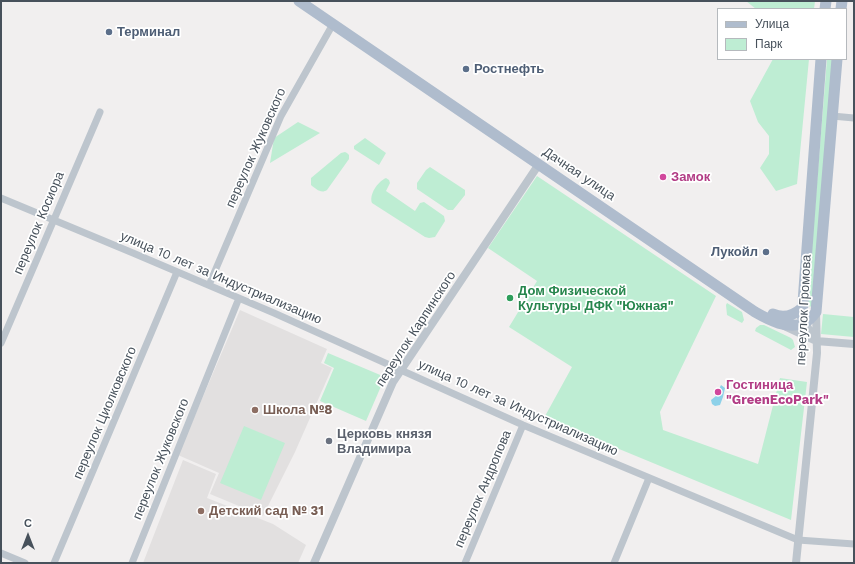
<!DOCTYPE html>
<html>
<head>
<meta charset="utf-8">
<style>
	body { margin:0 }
	#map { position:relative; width:855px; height:564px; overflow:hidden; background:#f1efef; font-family:"Work Sans",sans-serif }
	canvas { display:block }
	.frame { position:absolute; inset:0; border:2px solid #47515b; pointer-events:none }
	.legend { position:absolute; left:717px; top:8px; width:130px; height:52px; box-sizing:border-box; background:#fff; border:1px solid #b5b9bd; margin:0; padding:5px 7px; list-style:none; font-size:12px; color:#47515b }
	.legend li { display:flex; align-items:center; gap:8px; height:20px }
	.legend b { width:20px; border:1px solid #b5b9bd }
	.north { position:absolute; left:8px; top:516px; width:40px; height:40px; -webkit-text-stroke:3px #fff; paint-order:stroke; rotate:0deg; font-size:11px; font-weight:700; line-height:16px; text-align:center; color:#47515b }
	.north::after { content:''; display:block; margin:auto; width:14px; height:18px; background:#47515b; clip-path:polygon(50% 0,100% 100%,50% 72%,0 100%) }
</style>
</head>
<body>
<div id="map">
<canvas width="855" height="564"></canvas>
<div class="frame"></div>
<ul class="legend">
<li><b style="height:5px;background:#afbccd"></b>Улица</li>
<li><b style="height:11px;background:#beedd3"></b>Парк</li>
</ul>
<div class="north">С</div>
</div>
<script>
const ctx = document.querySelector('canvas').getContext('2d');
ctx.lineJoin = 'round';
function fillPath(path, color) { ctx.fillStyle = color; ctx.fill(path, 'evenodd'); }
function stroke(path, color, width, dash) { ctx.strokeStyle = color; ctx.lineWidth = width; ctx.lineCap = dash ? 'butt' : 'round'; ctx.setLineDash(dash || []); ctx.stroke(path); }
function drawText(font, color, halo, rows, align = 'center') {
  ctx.font = font + ' "Work Sans",sans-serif'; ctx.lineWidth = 3.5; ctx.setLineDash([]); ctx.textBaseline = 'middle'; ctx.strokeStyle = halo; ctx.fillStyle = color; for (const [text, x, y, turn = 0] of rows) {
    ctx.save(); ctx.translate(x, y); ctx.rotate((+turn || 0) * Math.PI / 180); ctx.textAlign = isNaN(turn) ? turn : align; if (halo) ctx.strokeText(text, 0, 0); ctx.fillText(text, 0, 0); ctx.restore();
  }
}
fillPath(new Path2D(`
	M 240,310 L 327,349 L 321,363 L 332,368 L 295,452 L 263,516 L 210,494 L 219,473 L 178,455 Z
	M 183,460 L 216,474 L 207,498 L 273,524 L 306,545 L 298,563 L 143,563 Z`), '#e2e0e0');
fillPath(new Path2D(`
	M 746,1 L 815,1 L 814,9 L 756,9 Z
	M 773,59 L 809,59 L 797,184 L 776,191 L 760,168 L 769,154 L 769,136 L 758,122 L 750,101 Z
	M 827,59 L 834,59 L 814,307 L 807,306 Z
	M 298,122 L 320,133 L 270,163 L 274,138 Z
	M 365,138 L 386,153 L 379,165 L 354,149 L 354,146 Z
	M 345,152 L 347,153 L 349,155 L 349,159 L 327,190 C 321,194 316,189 311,185 L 311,178 L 341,153 Z
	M 430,167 L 465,190 L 465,195 L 453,210 L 448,210 L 417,189 L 417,183 L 426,170 Z
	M 537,176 L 716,296 L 660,412 L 663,430 L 758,464 L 780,378 L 807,382 L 791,520 L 544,418 L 572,367 L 509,327 L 537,281 L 488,248 Z
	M 386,178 L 389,180 L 390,183 L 386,191 L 415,211 L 420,203 L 424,202 L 444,216 L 445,221 L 435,237 L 429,238 L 425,237 L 372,203 C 369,195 377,182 386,178 Z
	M 727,303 L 742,312 L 744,320 L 742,323 L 727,315 L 726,305 Z
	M 823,314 L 854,317 L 854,337 L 821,334 Z
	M 760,325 L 764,325 L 791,338 L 793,340 L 795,347 L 791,350 L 755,331 L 756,328 Z
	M 328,353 L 385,377 L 366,421 L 320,401 L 334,368 L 324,363 Z
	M 244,426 L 285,443 L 261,500 L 220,483 Z`), '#beedd3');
fillPath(new Path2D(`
	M 721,385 L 725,388 L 723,397 L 720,405 L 715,406 L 712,404 L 711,400 L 716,396 L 716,390 L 719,389 Z`), '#8dd1e9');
stroke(new Path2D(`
	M 832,116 L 854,118
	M 1,198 L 133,253 L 274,313 L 523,425 L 798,540 L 854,544
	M 209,285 L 281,116 L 333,24
	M 1,343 L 100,112
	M 1,553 L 25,563
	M 54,563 L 177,272
	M 132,563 L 239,298
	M 465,563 L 523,425
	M 614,563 L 649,478`), '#bdc5cd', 7);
stroke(new Path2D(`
	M 805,323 L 816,341
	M 784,326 L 816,341 L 854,344
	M 314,563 L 393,382 L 539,164
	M 796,563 L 817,353 L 816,312`), '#bdc5cd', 8);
stroke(new Path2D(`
	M 299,1 L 755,312 C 769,320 788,330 804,323 C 809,321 813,316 816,312 L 837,59
	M 825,9 L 826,1
	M 841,9 L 842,1
	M 773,314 C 784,319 793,316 802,308
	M 802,316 L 821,59`), '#afbccd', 11);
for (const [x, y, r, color] of [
	[109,32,4,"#5c6f8a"],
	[466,69,4,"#5c6f8a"],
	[663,177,4,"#d1479c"],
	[766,252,4,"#5c6f8a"],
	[510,298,4,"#2e9e5b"],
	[718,392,4,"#d1479c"],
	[255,410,4,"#8d6e63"],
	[329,441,4,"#6b7280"],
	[201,511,4,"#8d6e63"]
]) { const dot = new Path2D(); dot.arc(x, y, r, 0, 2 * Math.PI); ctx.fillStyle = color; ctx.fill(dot); stroke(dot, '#fff', 1.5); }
drawText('bold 13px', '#4e5e75', '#fff', [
	["Терминал",117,32],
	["Ростнефть",474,69],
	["Лукойл",758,252,"right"]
], 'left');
drawText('13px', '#47515b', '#fff', [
	["переулок Жуковского",256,148,-66],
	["Дачная улица",579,174,34],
	["переулок Косиора",39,223,-67],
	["улица 10 лет за Индустриализацию",221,278,23],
	["переулок Громова",804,310,-87],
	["переулок Карпинского",416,329,-57],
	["улица 10 лет за Индустриализацию",518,408,24],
	["переулок Циолковского",105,413,-67],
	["переулок Жуковского",161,459,-68],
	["переулок Андропова",483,489,-67]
]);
drawText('bold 13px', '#b23c85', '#fff', [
	["Замок",671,177],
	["Гостиница",726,385],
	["\"GreenEcoPark\"",726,400]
], 'left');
drawText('bold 13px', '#27864d', '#fff', [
	["Дом Физической",518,291],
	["Культуры ДФК \"Южная\"",518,306]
], 'left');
drawText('bold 13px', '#785e54', '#fff', [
	["Школа №8",263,410],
	["Детский сад № 31",209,511]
], 'left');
drawText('bold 13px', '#5b616d', '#fff', [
	["Церковь князя",337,434],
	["Владимира",337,449]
], 'left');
</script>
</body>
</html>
